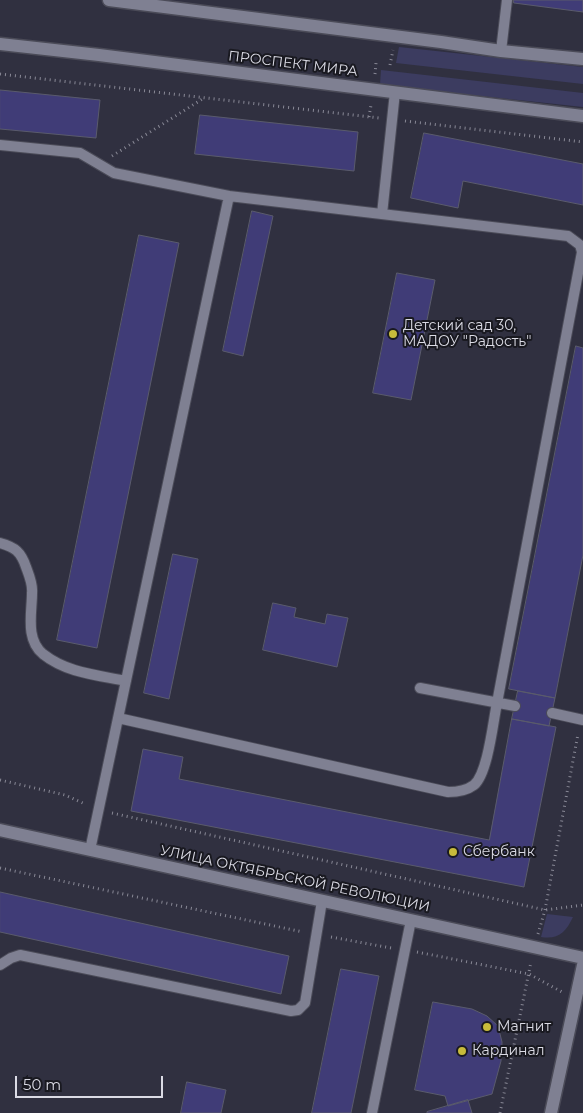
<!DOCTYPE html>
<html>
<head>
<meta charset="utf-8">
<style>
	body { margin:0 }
	#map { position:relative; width:583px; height:1113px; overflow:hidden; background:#303040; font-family:Montserrat,sans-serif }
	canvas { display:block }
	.scale { position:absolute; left:15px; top:1076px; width:148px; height:22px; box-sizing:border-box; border:2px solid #dbdbe5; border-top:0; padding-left:6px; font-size:15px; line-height:18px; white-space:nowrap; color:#dbdbe5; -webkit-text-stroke:4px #191920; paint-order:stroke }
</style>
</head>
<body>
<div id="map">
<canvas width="583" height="1113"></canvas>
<div class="scale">50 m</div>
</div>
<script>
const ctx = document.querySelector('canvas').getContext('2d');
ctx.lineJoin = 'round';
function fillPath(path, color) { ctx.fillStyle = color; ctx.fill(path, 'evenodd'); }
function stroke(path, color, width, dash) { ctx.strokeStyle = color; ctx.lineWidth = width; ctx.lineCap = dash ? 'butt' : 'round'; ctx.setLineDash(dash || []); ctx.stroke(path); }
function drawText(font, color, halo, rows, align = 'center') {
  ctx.font = font + ' Montserrat,sans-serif'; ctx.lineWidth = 4; ctx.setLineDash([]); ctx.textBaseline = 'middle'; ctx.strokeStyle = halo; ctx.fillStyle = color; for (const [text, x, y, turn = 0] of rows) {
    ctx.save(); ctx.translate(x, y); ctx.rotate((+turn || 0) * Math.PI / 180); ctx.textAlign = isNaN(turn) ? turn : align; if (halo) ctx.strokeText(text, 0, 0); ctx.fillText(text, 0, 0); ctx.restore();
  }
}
fillPath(new Path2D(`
	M 399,47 L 583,67 L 583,84 L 396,63 Z
	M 381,70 L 583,93 L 583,107 L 380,85 Z
	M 547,914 L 573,917 C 566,932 558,940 541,937 Z`), '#3c3c60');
const building = new Path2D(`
	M 514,0 L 583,0 L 583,12 L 514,3 Z
	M 0,90 L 100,100 L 96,138 L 0,129 Z
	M 200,115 L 358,132 L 354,171 L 195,154 Z
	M 424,133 L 583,164 L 583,205 L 463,181 L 458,208 L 411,198 Z
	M 252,211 L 273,216 L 243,356 L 223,351 Z
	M 139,235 L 179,243 L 97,648 L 57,640 Z
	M 397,273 L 435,280 L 411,400 L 373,393 Z
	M 576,346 L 583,348 L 583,555 L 555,698 L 509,689 Z
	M 173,554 L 198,559 L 169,699 L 144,693 Z
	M 273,603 L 296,608 L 294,617 L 325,624 L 327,614 L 348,618 L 337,667 L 263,650 Z
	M 518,691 L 555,698 L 549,726 L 512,719 Z
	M 512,719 L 556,727 L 524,887 L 131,811 L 143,749 L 183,757 L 179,779 L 489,840 Z
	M 0,892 L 289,956 L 281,994 L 0,932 Z
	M 341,969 L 379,976 L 351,1113 L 312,1113 Z
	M 433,1002 L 472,1009 L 487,1016 L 498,1026 L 502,1042 L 501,1061 L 492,1094 L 448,1106 L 445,1096 L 415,1090 Z
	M 187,1082 L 226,1090 L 221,1113 L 181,1113 Z
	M 468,1100 L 472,1113 L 427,1113 L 427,1112 Z`);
fillPath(building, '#403c77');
stroke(building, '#5a5b6c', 1);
const service = new Path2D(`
	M 501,51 L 507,0
	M 0,145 L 80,153 L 114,173 L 229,196 L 568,236 L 580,245 L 582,252 L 497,703 C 493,722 488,773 474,785 C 466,791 457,792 448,792 L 118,718
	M 382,214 L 395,92
	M 0,543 C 15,547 21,552 26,567 C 29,575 33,584 32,593 C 32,613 25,639 43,654 C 67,673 97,675 126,681
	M 420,688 L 515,706
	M 552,713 L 583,720
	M 90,850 L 229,196
	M 0,965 L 11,958 L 20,955 L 291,1011 L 298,1010 L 305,1003 L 322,901
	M 372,1113 L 411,920`);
const tertiary = new Path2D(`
	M 0,830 L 583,958
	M 551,1113 L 583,965`);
const secondary = new Path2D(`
	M 109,0 L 441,42 L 501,51 L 583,59
	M 0,44 L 99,55 L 583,116`);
stroke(service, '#4b4b58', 12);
stroke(tertiary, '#4b4b58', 15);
stroke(secondary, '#4b4b58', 15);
stroke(new Path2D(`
	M 390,65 L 393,50
	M 0,74 L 379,118
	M 375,74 L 376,63
	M 369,117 L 371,105
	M 405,121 L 583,142
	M 112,156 L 204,98
	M 0,780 L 65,795 L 85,804
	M 112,813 L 545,910 L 583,905
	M 0,868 L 303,932
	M 538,934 L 545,910 L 578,734
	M 331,937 L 391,948
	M 417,952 L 529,974 L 562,992
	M 500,1113 L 531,962`), '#898996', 3, [1, 4]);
stroke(service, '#7f8092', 10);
stroke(tertiary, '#7f8092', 12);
stroke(secondary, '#7f8092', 12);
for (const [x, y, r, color] of [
	[393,334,5,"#c8bb3b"],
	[453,852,5,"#c8bb3b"],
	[487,1027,5,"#c8bb3b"],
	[462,1051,5,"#c8bb3b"]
]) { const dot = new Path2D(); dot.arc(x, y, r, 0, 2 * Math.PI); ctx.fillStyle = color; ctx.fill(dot); stroke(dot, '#191920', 2); }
drawText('14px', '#dbdbe5', '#191920', [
	["ПРОСПЕКТ МИРА",293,64,7],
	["УЛИЦА ОКТЯБРЬСКОЙ РЕВОЛЮЦИИ",295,879,12]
]);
drawText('14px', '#dbdbe5', '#191920', [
	["Детский сад 30,",403,326],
	["МАДОУ \"Радость\"",403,342],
	["Сбербанк",463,852],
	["Магнит",497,1027],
	["Кардинал",472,1051]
], 'left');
</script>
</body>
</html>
